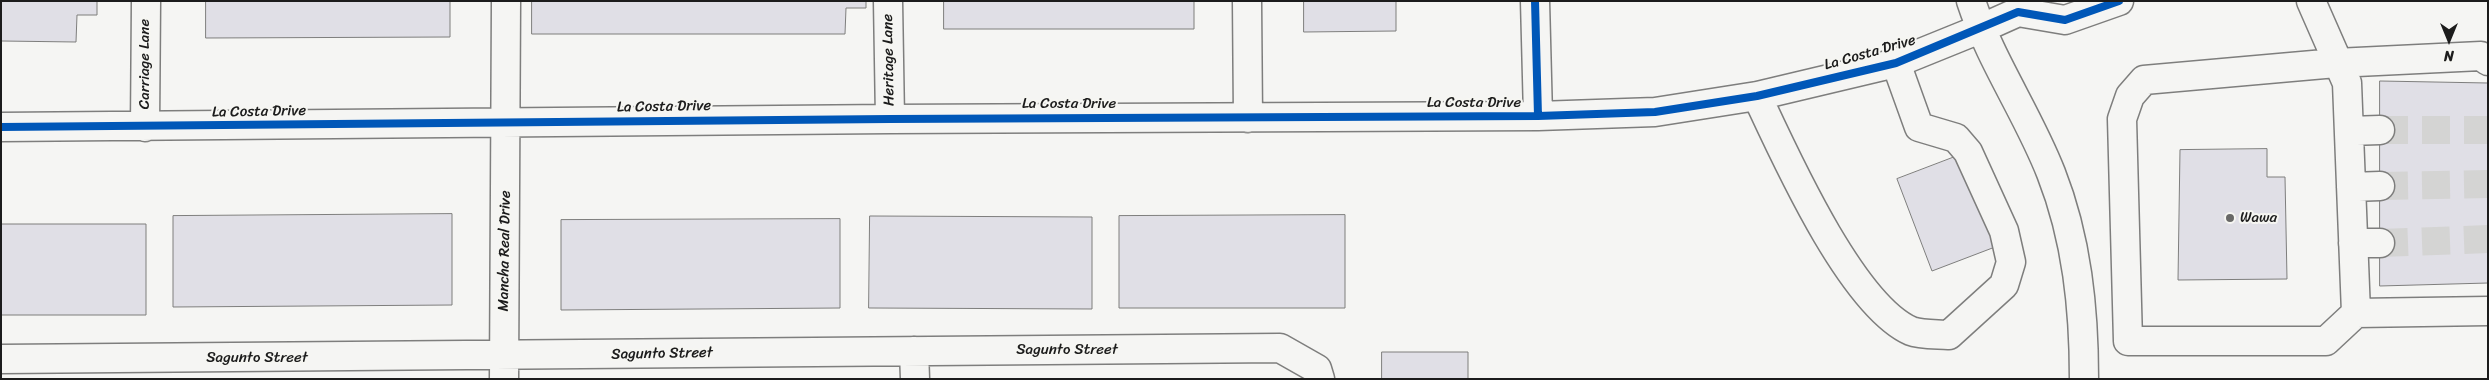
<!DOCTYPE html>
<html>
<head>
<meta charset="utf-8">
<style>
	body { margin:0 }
	#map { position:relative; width:2489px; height:380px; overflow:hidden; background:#f5f5f3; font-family:Sriracha,sans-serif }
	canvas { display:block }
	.frame { position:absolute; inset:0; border:2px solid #1c1c1c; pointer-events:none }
	.north { position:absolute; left:2424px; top:15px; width:50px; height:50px; -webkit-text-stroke:4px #f6f6f2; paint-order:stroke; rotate:180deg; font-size:14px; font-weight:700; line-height:20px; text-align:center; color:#1c1c1c }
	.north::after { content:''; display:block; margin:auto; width:18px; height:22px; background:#1c1c1c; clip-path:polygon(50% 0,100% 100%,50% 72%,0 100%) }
</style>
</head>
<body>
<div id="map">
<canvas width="2489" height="380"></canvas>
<div class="frame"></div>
<div class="north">N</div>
</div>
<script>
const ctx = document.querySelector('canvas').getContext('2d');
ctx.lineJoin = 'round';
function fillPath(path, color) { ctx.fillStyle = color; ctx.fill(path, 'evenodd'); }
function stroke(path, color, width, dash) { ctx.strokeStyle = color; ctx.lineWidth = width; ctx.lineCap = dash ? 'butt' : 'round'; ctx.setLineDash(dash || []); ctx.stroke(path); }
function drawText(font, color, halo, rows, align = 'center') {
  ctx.font = font + ' Sriracha,sans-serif'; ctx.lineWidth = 4; ctx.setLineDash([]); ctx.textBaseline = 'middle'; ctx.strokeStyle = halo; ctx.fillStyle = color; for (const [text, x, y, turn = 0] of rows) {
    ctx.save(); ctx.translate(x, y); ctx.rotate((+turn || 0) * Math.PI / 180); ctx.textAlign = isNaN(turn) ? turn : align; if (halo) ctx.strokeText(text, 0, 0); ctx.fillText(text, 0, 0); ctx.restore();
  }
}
const building = new Path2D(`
	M 1,1 L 97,1 L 97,15 L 77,15 L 76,42 L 1,41 Z
	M 206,1 L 450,1 L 450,37 L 206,38 Z
	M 532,1 L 866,1 L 866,8 L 846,8 L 845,34 L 532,34 Z
	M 944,1 L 1194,1 L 1194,29 L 944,29 Z
	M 1304,1 L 1396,1 L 1396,31 L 1304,32 Z
	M 2380,81 L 2488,83 L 2488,283 L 2380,286 Z
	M 2267,149 L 2267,177 L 2285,177 L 2287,279 L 2178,280 L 2180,150 Z
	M 1960,155 L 1995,247 L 1932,271 L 1897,179 Z
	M 452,214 L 452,305 L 173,307 L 173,216 Z
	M 1345,215 L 1345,308 L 1119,308 L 1119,216 Z
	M 870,216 L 1092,217 L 1092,309 L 869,308 Z
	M 840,219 L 840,308 L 561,310 L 561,220 Z
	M 1,224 L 146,224 L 146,315 L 1,315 Z
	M 1382,352 L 1468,352 L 1468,379 L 1382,379 Z`);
fillPath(building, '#e0dfe6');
stroke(building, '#7e7e7d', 1);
stroke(new Path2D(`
	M 2380,130 L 2488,130
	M 2380,186 L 2488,184
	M 2380,243 L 2488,239`), '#d4d4d3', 28, [28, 14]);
const minor = new Path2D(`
	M 888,1 L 890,119
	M 1247,1 L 1248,118
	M 1535,1 L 1538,116
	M 1971,1 C 1991,62 2028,114 2051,173 C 2077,239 2084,309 2084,379
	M 2311,1 L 2347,83 L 2356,313
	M 2018,12 L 2065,20 L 2119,1
	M 2488,61 L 2481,56 L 2336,63 L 2144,80 L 2130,96 L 2122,119 L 2128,341 L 2326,341 L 2356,313 L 2488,311
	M 1757,96 C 1785,156 1851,304 1911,331 C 1921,335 1938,334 1949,335 L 2004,285 L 2011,262 L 2004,231 L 1968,152 L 1956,138 L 1919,127 L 1896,63
	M 1,127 L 890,119 L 1538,116 L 1655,112 L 1757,96 L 1896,63 L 1980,29 L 2018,12 L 2027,1
	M 145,127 L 146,1
	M 2349,131 L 2380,130
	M 2351,187 L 2380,186
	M 2353,243 L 2380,243
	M 914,351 L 915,379
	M 1,359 L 1280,348 L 1317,369 L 1320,379
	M 504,379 L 506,1`);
stroke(minor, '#7e7e7d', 31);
stroke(minor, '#f5f5f3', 28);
stroke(new Path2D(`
	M 1535,1 L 1538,116
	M 1,127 L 890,119 L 1538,116 L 1655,112 L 1757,96 L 1896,63 L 2018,12 L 2065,20 L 2119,1`), '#0057b8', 8);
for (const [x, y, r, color] of [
	[2230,218,5,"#686867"]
]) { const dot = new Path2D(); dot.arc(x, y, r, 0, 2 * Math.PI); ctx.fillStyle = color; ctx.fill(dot); stroke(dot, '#f6f6f2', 2); }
drawText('15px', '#1c1c1c', '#f6f6f2', [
	["La Costa Drive",1870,53,-16],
	["Heritage Lane",889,60,-91],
	["Carriage Lane",145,64,-90],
	["La Costa Drive",1474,103],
	["La Costa Drive",1069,104],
	["La Costa Drive",664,107,-1],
	["La Costa Drive",259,112,-1],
	["Mancha Real Drive",505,251,-89],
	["Sagunto Street",1067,350],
	["Sagunto Street",662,354,-1],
	["Sagunto Street",257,358]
]);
drawText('15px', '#1c1c1c', '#f6f6f2', [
	["Wawa",2240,218]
], 'left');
</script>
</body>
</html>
